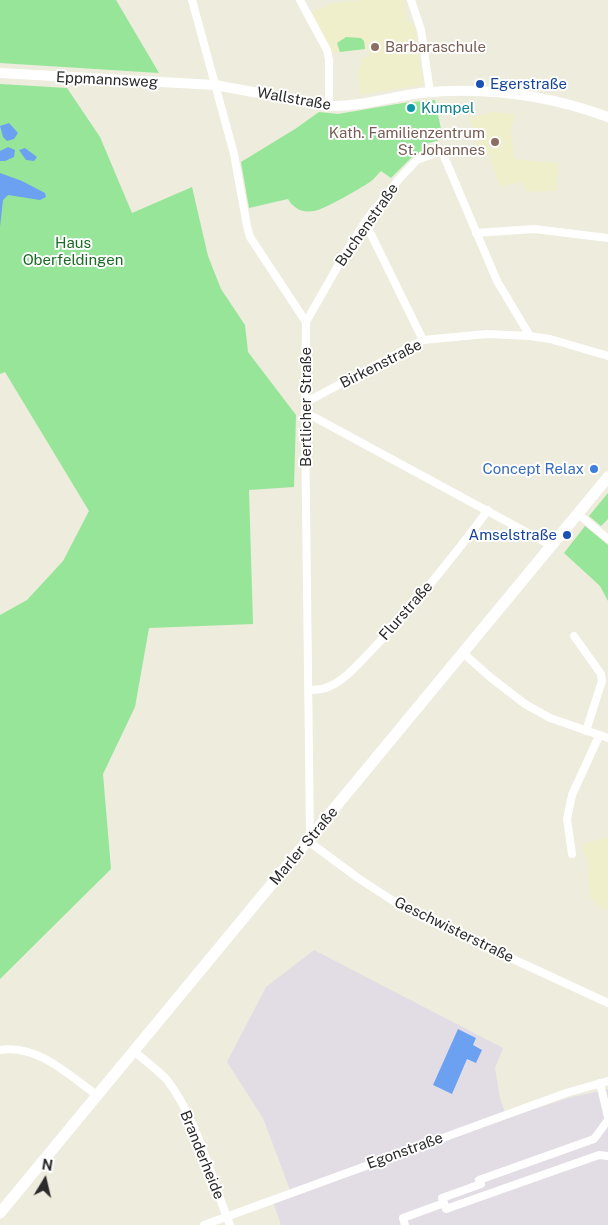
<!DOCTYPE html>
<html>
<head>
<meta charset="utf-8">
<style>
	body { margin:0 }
	#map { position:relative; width:608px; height:1225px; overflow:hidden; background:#edecdd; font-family:"Public Sans",sans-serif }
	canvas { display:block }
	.north { position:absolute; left:20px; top:1155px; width:50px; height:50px; -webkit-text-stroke:4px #fff; paint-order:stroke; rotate:9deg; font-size:14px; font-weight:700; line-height:20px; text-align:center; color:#2b2b2b }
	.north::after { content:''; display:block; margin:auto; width:18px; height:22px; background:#2b2b2b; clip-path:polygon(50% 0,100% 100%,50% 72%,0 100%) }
</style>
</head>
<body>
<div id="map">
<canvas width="608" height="1225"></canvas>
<div class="north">N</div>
</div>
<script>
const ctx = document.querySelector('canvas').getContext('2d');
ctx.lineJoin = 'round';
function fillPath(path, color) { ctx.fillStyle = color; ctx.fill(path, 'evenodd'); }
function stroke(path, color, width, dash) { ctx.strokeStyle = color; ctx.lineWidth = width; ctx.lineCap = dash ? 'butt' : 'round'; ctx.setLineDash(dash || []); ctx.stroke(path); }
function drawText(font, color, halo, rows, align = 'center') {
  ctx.font = font + ' "Public Sans",sans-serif'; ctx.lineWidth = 4; ctx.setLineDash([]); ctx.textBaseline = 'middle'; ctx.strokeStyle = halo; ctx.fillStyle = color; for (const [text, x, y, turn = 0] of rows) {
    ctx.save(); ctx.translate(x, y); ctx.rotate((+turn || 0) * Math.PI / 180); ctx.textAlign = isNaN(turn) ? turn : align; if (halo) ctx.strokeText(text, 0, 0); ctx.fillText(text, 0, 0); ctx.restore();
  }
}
fillPath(new Path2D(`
	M 314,950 L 503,1048 L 495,1068 L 500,1098 L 507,1118 L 568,1098 L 608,1089 L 608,1225 L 281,1225 L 271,1196 L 290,1190 L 263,1118 L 227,1062 L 266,987 Z`), '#e2dde5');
fillPath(new Path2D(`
	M 365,0 L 404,0 L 407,22 L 414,24 L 423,85 L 359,95 L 358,75 L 357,75 L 362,58 L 369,57 L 368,49 L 332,53 L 311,12 L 333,3 Z
	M 490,112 L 515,114 L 511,130 L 514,159 L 559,163 L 556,191 L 526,192 L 523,182 L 500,187 L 489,154 L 482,156 L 469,118 Z
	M 608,837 L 608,908 L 603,910 L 590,897 L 587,862 L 582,844 Z`), '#efefcc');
fillPath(new Path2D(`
	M 0,0 L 116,0 L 159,73 L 0,63 Z
	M 346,37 L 361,38 L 364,41 L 365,49 L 340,52 L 337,43 Z
	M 0,84 L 67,88 L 100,137 L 132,213 L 192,187 L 208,256 L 221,289 L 245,325 L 248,352 L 296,415 L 294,487 L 249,490 L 253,624 L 149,628 L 135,707 L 103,774 L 111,869 L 0,979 L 0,615 L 27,600 L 63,561 L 89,511 L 5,372 L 0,374 Z
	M 435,100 L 443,139 L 425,144 L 427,148 L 413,156 L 391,178 L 381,171 C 378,174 374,179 370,182 C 361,188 323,210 314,211 C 302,213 294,209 288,199 L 249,208 L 241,162 L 295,129 L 319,112 L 338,114 L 403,103 Z
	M 608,493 L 608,519 L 601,526 L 589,516 Z
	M 585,526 L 608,545 L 608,601 L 600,586 L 564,553 Z`), '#97e598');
fillPath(new Path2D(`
	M 9,123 L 18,133 L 14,139 L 7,141 L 3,137 L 0,126 Z
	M 8,147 L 15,150 L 14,157 L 5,161 L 0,161 L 0,151 Z
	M 25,148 L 37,157 L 34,161 L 26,160 L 19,150 Z
	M 0,173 L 22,181 L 45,193 L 46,197 L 40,200 L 8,195 L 3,200 L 0,227 Z
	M 458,1029 L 476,1038 L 473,1045 L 482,1050 L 476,1063 L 467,1059 L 452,1094 L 433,1085 Z`), '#6ca1f2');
stroke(new Path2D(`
	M 192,0 L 234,154 L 247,226 L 250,237 L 306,322 L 305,422 L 310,838
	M 300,0 L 327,50 L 329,60 L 329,106
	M 411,0 L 421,30 L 430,92
	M 365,222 L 423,340
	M 476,233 L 534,229 L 608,238
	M 306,322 L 343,257 L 365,222 L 399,179 L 417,160 L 438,152 L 443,154 L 497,281 L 530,336
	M 305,399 L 312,399 L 423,340 L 487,334 L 530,336 L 550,339 L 608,356
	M 305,414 L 314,417 L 552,546
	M 578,514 L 608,539
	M 574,636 L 601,674 L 602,681 L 586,731
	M 463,653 L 490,677 L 525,704 L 550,718 L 608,738
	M 309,690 C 316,690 321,690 328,687 C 344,681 357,665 369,653 C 412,608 451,560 488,510
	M 308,841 L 358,878 L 407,910 L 608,1003
	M 572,854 L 567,819 L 572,795 L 599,736
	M 0,1050 C 38,1044 70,1076 98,1096
	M 135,1052 C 145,1061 158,1070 167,1080 C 198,1120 211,1178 230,1225
	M 600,1083 L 608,1117
	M 444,1203 L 442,1198 L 481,1184 L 479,1180 L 594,1139 L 608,1120
	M 204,1225 L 566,1093 L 608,1081
	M 405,1225 L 403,1218 L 444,1203 L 446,1209 L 599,1155 L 608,1156`), '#fff', 8);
stroke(new Path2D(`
	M 0,73 L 215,85 L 329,106 C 360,107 390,97 420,93 C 486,86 546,94 608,117`), '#fff', 10);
stroke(new Path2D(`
	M 0,1213 L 608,477`), '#fff', 11);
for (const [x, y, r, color] of [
	[375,47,5,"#8d6e63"],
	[480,84,5,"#1a4fb4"],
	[411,108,5,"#0f9aa8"],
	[495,142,5,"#8d6e63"],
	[594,469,5,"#3f7fe0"],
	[567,535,5,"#1a4fb4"]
]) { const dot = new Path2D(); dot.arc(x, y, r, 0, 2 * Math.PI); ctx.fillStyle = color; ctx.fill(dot); stroke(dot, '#fff', 2); }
drawText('15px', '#785e54', '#fff', [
	["Barbaraschule",385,47],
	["Kath. Familienzentrum",485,133,"right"],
	["St. Johannes",485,150,"right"]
], 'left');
drawText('15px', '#2b2b2b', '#fff', [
	["Eppmannsweg",107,80,3],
	["Wallstraße",294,99,10],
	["Buchenstraße",367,225,-55],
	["Birkenstraße",381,364,-27],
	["Bertlicher Straße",306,407,-90],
	["Flurstraße",406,611,-49],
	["Marler Straße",304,846,-50],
	["Geschwisterstraße",454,930,26],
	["Egonstraße",405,1151,-20],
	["Branderheide",202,1155,68]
]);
drawText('15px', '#164399', '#fff', [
	["Egerstraße",490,84],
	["Amselstraße",557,535,"right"]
], 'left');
drawText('15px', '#0d838f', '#fff', [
	["Kumpel",421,108]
], 'left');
drawText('15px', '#186b23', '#fff', [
	["Haus",73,243],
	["Oberfeldingen",73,260]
]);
drawText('15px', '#366cbe', '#fff', [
	["Concept Relax",584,469]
], 'right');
</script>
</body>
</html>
